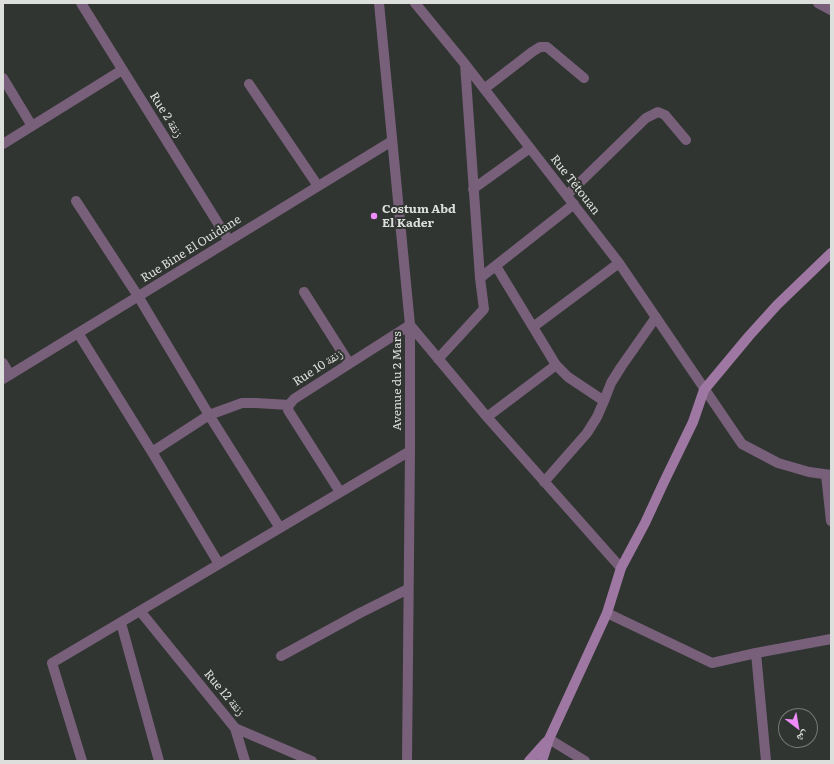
<!DOCTYPE html>
<html>
<head>
<meta charset="utf-8">
<style>
	body { margin:0 }
	#map { position:relative; width:834px; height:764px; overflow:hidden; background:#313531; font-family:Literata,"Noto Naskh Arabic",serif }
	canvas { display:block }
	.frame { position:absolute; inset:0; border:4px solid #dddfdd; pointer-events:none }
	.north { position:absolute; left:778px; top:708px; width:40px; height:40px; box-sizing:border-box; background:#313531; border:1px solid #767976; border-radius:50%; rotate:149deg; font-size:11px; font-weight:700; line-height:16px; text-align:center; color:#dddfdd }
	.north::after { content:''; display:block; margin:auto; width:14px; height:18px; background:#ed8cfa; clip-path:polygon(50% 0,100% 100%,50% 72%,0 100%) }
</style>
</head>
<body>
<div id="map">
<canvas width="834" height="764"></canvas>
<div class="frame"></div>
<div class="north">ش</div>
</div>
<script>
const ctx = document.querySelector('canvas').getContext('2d');
ctx.lineJoin = 'round';
function stroke(path, color, width, dash) { ctx.strokeStyle = color; ctx.lineWidth = width; ctx.lineCap = dash ? 'butt' : 'round'; ctx.setLineDash(dash || []); ctx.stroke(path); }
function drawText(font, color, halo, rows, align = 'center') {
  ctx.font = font + ' Literata,"Noto Naskh Arabic",serif'; ctx.lineWidth = 4; ctx.setLineDash([]); ctx.textBaseline = 'middle'; ctx.strokeStyle = halo; ctx.fillStyle = color; for (const [text, x, y, turn = 0] of rows) {
    ctx.save(); ctx.translate(x, y); ctx.rotate((+turn || 0) * Math.PI / 180); ctx.textAlign = isNaN(turn) ? turn : align; if (halo) ctx.strokeText(text, 0, 0); ctx.fillText(text, 0, 0); ctx.restore();
  }
}
stroke(new Path2D(`
	M 81,3 L 229,241
	M 415,3 L 465,64 L 619,263 L 742,444 L 778,463 L 809,472 L 831,475
	M 818,3 L 831,10
	M 465,64 L 480,278
	M 3,78 L 32,126
	M 249,84 L 318,186
	M 484,89 L 532,52 L 540,47 L 547,47 L 584,78
	M 3,144 L 122,70
	M 473,189 L 530,148
	M 567,195 L 646,118 L 658,112 L 665,115 L 686,140
	M 76,201 L 138,296 L 209,415 L 280,528
	M 496,266 L 556,365 L 568,377 L 604,401
	M 304,292 L 349,363
	M 533,327 L 619,263
	M 78,333 L 152,452 L 219,564
	M 438,359 L 484,309 L 480,278 L 574,204
	M 3,363 L 10,375
	M 3,379 L 392,141
	M 487,417 L 556,365
	M 152,452 L 209,415 L 242,403 L 256,403 L 289,405
	M 826,475 L 831,521
	M 544,482 L 587,433 L 597,417 L 604,401 L 611,383 L 621,367 L 656,317
	M 340,492 L 288,410 L 289,405 L 294,399 L 410,325 L 487,417 L 621,568
	M 140,611 L 235,728 L 312,761
	M 607,613 L 712,663 L 756,653 L 831,639
	M 121,623 L 159,761
	M 756,653 L 766,761
	M 281,656 L 360,613 L 408,589
	M 235,728 L 245,761
	M 549,739 L 585,761
	M 82,761 L 52,663 L 410,451`), '#78607b', 10);
stroke(new Path2D(`
	M 379,3 L 410,325 L 410,451 L 407,761`), '#78607b', 10);
stroke(new Path2D(`
	M 529,761 L 546,742
	M 542,761 L 549,739 L 607,613 L 621,568 L 645,523 L 663,484 L 693,422 L 704,390 L 749,336 L 777,305 L 831,253`), '#9e78a3', 10);
for (const [x, y, r, color] of [
	[374,216,4,"#ed8cfa"]
]) { const dot = new Path2D(); dot.arc(x, y, r, 0, 2 * Math.PI); ctx.fillStyle = color; ctx.fill(dot); stroke(dot, '#313531', 1.5); }
drawText('12px', '#dddfdd', '#313531', [
	["Rue 2 زنقة",166,115,58],
	["Rue Tétouan",575,185,52],
	["Rue Bine El Ouidane",191,249,-32],
	["Rue 10 زنقة",318,368,-33],
	["Avenue du 2 Mars",397,381,-90],
	["Rue 12 زنقة",224,693,50]
]);
drawText('bold 12px', '#dddfdd', '#313531', [
	["Costum Abd",382,209],
	["El Kader",382,223]
], 'left');
</script>
</body>
</html>
